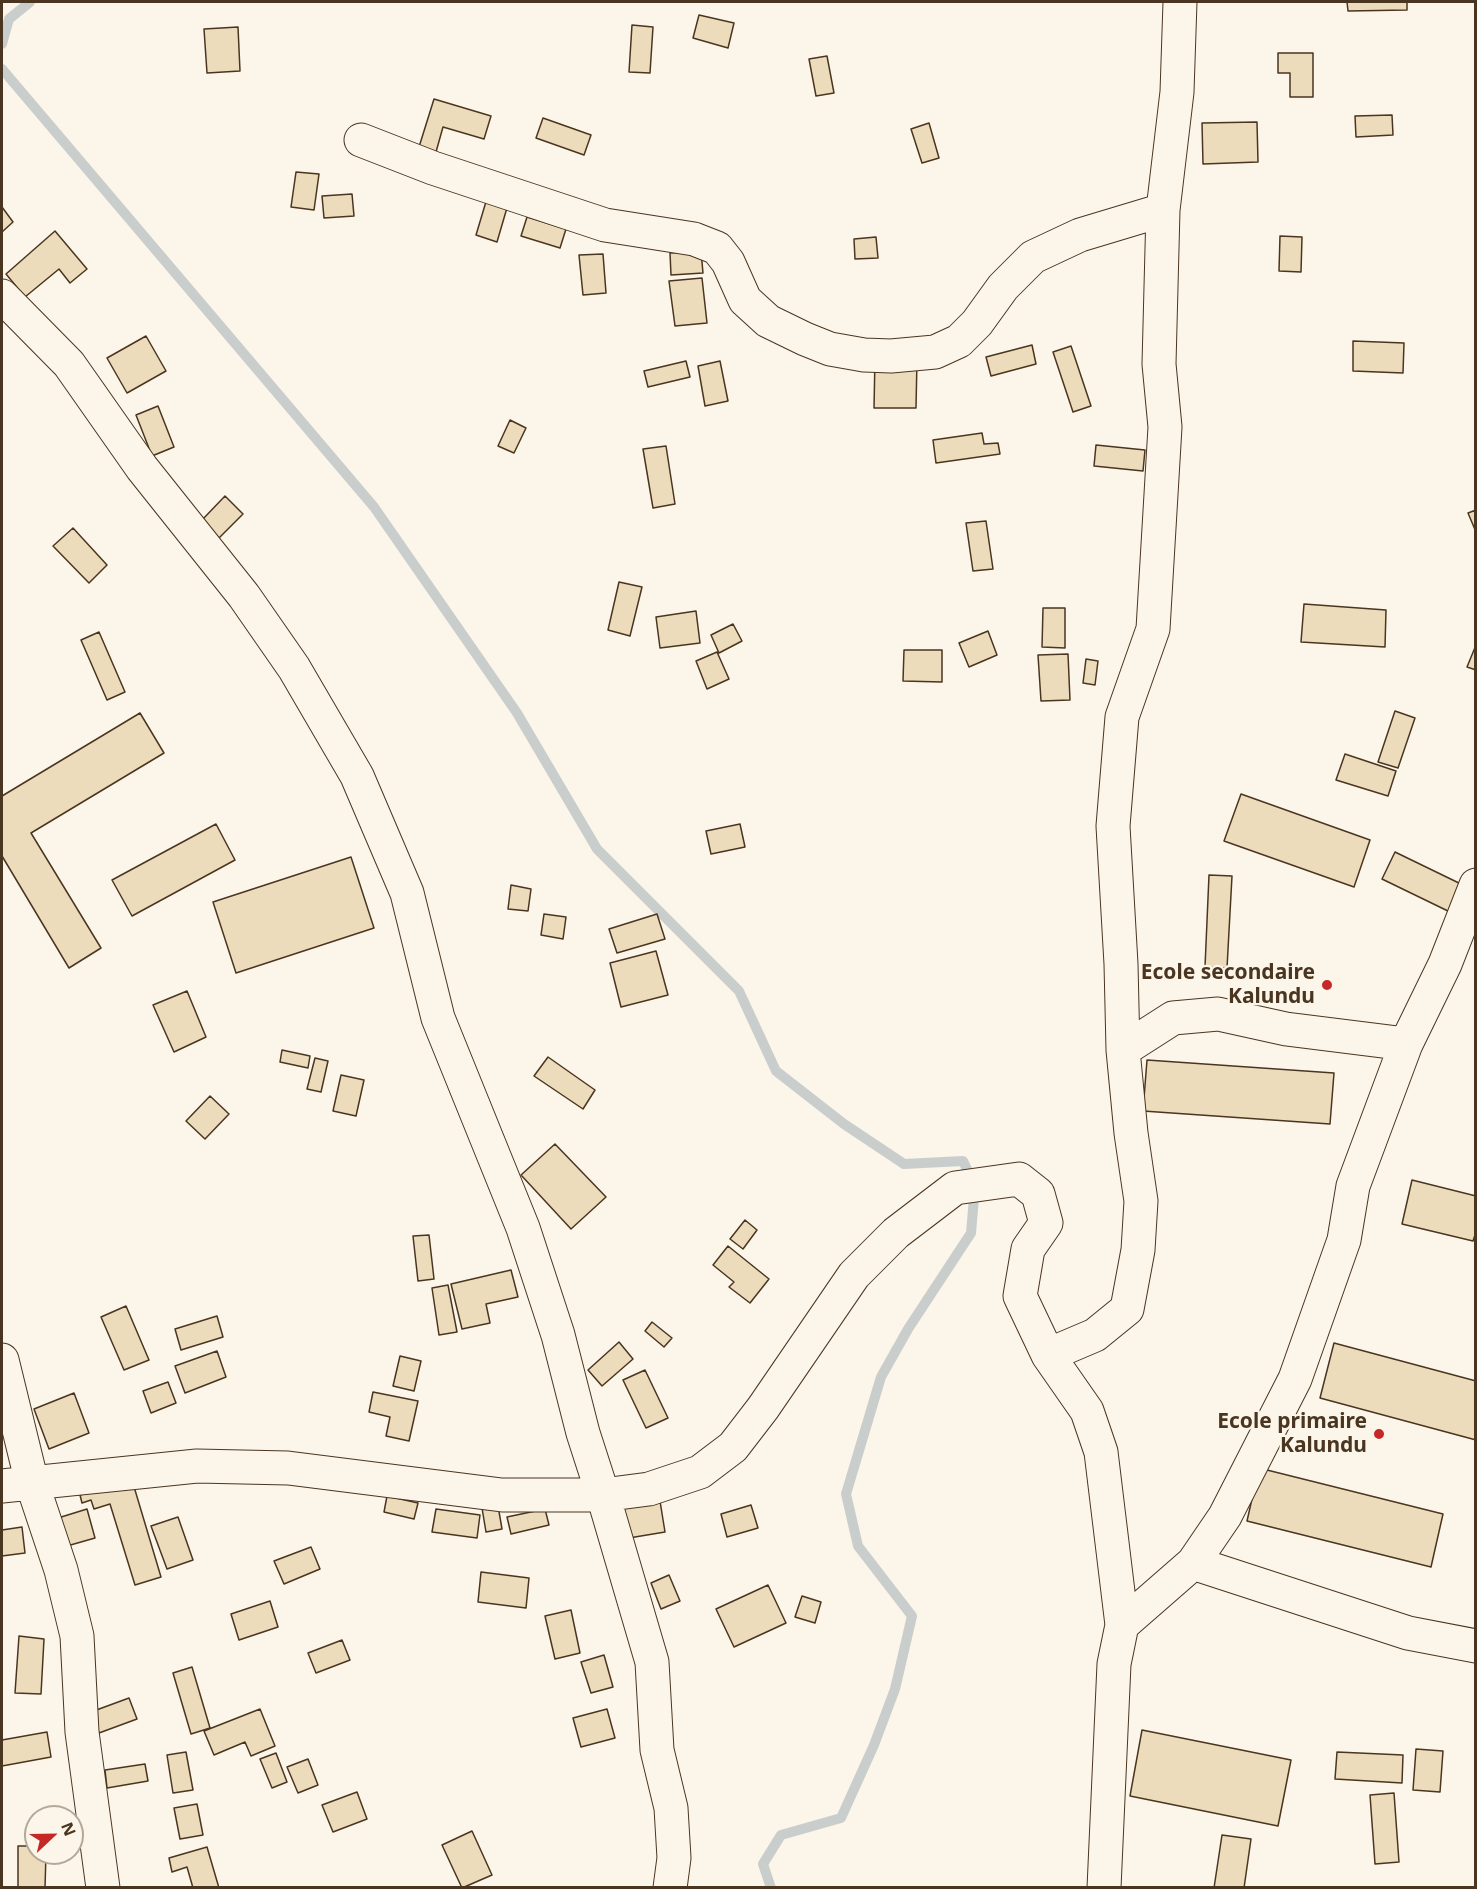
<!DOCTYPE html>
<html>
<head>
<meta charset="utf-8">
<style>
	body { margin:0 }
	#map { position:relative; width:1477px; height:1889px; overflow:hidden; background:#fbf6e9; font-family:"Noto Sans",sans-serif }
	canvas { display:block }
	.frame { position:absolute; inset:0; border:3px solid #4a3520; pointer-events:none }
	.north { position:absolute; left:24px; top:1805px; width:60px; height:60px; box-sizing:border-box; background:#fbf6e9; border:2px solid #b4a999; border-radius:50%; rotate:68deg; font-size:16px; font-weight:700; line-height:24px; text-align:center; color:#4a3520 }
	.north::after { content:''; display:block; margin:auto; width:21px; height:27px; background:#c62828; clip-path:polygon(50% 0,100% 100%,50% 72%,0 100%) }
</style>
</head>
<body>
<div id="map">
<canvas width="1477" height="1889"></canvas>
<div class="frame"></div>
<div class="north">N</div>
</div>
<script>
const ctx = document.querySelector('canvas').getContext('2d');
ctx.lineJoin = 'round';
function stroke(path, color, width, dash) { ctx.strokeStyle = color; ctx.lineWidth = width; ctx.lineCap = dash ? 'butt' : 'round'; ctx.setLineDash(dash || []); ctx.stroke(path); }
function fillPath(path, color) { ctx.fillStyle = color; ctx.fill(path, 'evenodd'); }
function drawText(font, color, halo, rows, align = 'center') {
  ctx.font = font + ' "Noto Sans",sans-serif'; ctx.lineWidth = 4.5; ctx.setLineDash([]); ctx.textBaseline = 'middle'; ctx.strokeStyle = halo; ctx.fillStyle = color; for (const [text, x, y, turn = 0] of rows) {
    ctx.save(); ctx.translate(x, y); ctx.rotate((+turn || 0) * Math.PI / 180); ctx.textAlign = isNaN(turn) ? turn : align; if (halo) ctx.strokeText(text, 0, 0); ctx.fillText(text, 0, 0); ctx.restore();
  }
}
stroke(new Path2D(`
	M 2,44 L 9,19 L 30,2
	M 2,69 L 374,507 L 517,713 L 597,849 L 739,991 L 776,1071 L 844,1124 L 904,1164 L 963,1161 L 975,1186 L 971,1233 L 908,1329 L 881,1377 L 846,1494 L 858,1546 L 912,1616 L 895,1689 L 874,1745 L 841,1818 L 781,1835 L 763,1864 L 771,1888`), '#c9cecd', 10);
const building = new Path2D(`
	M 1347,2 L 1407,2 L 1407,10 L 1348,11 Z
	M 699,15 L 734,23 L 728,48 L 693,38 Z
	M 632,25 L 653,27 L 650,73 L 629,72 Z
	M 238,27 L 240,71 L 207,73 L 204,29 Z
	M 1278,53 L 1313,53 L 1313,97 L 1290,97 L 1290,73 L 1278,73 Z
	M 827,56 L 834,93 L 816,96 L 809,59 Z
	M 434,99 L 491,116 L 484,139 L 443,127 L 436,152 L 419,147 Z
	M 1392,115 L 1393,135 L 1356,137 L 1355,116 Z
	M 543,118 L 591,135 L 584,155 L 536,138 Z
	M 1257,122 L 1258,162 L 1203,164 L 1202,123 Z
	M 929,123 L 939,158 L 922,163 L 911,129 Z
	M 296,172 L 319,174 L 314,210 L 291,207 Z
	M 352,194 L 354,216 L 324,218 L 322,196 Z
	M 488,195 L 509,201 L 497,242 L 476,235 Z
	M 2,207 L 13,222 L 2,232 Z
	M 527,217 L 566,229 L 560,248 L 521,236 Z
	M 55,231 L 87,269 L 70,283 L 59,269 L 25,297 L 6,274 Z
	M 1280,236 L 1302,237 L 1301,272 L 1279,271 Z
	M 876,237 L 878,258 L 855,259 L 854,239 Z
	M 701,251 L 703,273 L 671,275 L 670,253 Z
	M 603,254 L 606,293 L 583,295 L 579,255 Z
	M 702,278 L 707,323 L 675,326 L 669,281 Z
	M 146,336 L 166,371 L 127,393 L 107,358 Z
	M 1353,341 L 1404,343 L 1403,373 L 1353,371 Z
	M 1032,345 L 1036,364 L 991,376 L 986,357 Z
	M 1071,346 L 1091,406 L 1073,412 L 1053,352 Z
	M 875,358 L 917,359 L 916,408 L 874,408 Z
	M 686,361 L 690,377 L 648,387 L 644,371 Z
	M 720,361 L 728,401 L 705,406 L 698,366 Z
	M 158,406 L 174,447 L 152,456 L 136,415 Z
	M 510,420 L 526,428 L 514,453 L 498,446 Z
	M 982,433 L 984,444 L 998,443 L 1000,454 L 936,463 L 933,440 Z
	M 1096,445 L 1145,450 L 1143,471 L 1094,466 Z
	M 666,446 L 675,504 L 653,508 L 643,449 Z
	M 225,496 L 243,514 L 219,538 L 202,520 Z
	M 1476,510 L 1476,532 L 1468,513 Z
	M 986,521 L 993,569 L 973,571 L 966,523 Z
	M 73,528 L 107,565 L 89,583 L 53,546 Z
	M 619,582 L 642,587 L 630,636 L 608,630 Z
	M 1304,604 L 1386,610 L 1385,647 L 1301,642 Z
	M 1043,608 L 1065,608 L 1065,648 L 1042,647 Z
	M 696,611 L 700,643 L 660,648 L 656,617 Z
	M 733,624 L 742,641 L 719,653 L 711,635 Z
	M 988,631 L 997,655 L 969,667 L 959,643 Z
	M 99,632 L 125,692 L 107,700 L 81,640 Z
	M 1476,645 L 1476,670 L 1467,667 Z
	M 904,650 L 942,650 L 942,682 L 903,681 Z
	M 717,652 L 729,679 L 707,689 L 696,661 Z
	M 1068,654 L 1070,700 L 1041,701 L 1038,655 Z
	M 1086,659 L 1098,661 L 1095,685 L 1083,683 Z
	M 1395,711 L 1415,718 L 1398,768 L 1378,762 Z
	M 140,713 L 164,753 L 31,833 L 101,948 L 69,968 L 2,856 L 2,796 Z
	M 1345,754 L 1396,771 L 1388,796 L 1336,780 Z
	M 1241,794 L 1370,840 L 1354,887 L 1224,841 Z
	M 216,824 L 235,860 L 132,916 L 112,880 Z
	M 740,824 L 745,847 L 711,854 L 706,831 Z
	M 1395,852 L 1463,885 L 1450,912 L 1382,879 Z
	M 351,857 L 374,928 L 236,973 L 213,902 Z
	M 1209,875 L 1232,876 L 1227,968 L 1205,967 Z
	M 511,885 L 531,889 L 528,911 L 508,909 Z
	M 544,914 L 566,917 L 563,939 L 541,935 Z
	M 657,914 L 665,939 L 617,953 L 609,929 Z
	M 656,951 L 668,995 L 621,1007 L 610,963 Z
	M 187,991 L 206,1037 L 174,1052 L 153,1005 Z
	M 282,1050 L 310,1056 L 308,1068 L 280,1062 Z
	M 548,1057 L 595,1090 L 583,1109 L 534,1076 Z
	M 315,1058 L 328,1061 L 321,1092 L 307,1089 Z
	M 1147,1060 L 1334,1073 L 1330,1124 L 1143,1111 Z
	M 341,1075 L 364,1080 L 356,1116 L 333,1111 Z
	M 210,1096 L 229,1114 L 205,1139 L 186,1121 Z
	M 555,1144 L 606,1197 L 571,1229 L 521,1175 Z
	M 1412,1180 L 1476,1196 L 1476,1232 L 1473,1241 L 1402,1224 Z
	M 745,1220 L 757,1230 L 743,1249 L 730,1239 Z
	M 429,1235 L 434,1279 L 418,1281 L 413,1236 Z
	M 728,1246 L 769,1279 L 750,1303 L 729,1287 L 734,1282 L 713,1265 Z
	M 511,1270 L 518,1297 L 486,1304 L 490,1323 L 462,1329 L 451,1284 Z
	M 448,1285 L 457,1332 L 439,1335 L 432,1288 Z
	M 126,1306 L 149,1360 L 124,1370 L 101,1317 Z
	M 217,1316 L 223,1337 L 181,1350 L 175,1329 Z
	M 652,1322 L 672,1338 L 664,1347 L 645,1331 Z
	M 619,1342 L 633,1359 L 602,1386 L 588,1370 Z
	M 1334,1343 L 1476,1381 L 1476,1440 L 1320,1398 Z
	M 217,1351 L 226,1377 L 185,1393 L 175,1366 Z
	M 400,1356 L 421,1361 L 414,1391 L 393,1386 Z
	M 645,1370 L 668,1418 L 646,1428 L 623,1380 Z
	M 168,1382 L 176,1403 L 151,1413 L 143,1391 Z
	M 373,1392 L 418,1401 L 409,1441 L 386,1436 L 390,1417 L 369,1412 Z
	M 74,1393 L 89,1433 L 49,1449 L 34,1409 Z
	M 1259,1468 L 1443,1514 L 1431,1567 L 1247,1521 Z
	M 132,1480 L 161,1577 L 135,1585 L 110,1504 L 94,1509 L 91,1500 L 82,1503 L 80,1495 Z
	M 387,1496 L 418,1503 L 414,1519 L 384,1512 Z
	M 497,1500 L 502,1529 L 486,1532 L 481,1502 Z
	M 660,1501 L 665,1532 L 623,1539 L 618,1508 Z
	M 751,1505 L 758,1528 L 727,1537 L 721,1514 Z
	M 87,1509 L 95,1538 L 67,1546 L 58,1518 Z
	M 436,1509 L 480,1515 L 477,1538 L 432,1532 Z
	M 545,1509 L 549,1525 L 511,1534 L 507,1517 Z
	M 178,1517 L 193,1560 L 167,1569 L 151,1526 Z
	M 22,1527 L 25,1553 L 2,1556 L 2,1530 Z
	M 311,1547 L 320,1569 L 284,1584 L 274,1561 Z
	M 481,1572 L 529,1578 L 526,1608 L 478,1602 Z
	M 669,1575 L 680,1601 L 661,1609 L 651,1583 Z
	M 768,1585 L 786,1623 L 734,1647 L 716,1609 Z
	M 802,1596 L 821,1602 L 815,1623 L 795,1617 Z
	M 270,1601 L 278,1627 L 239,1640 L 231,1614 Z
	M 571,1610 L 580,1653 L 555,1659 L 545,1616 Z
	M 19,1636 L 44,1639 L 41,1694 L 15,1693 Z
	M 342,1640 L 350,1660 L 316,1673 L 308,1653 Z
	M 604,1655 L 613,1687 L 591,1693 L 581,1662 Z
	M 192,1667 L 210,1728 L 191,1734 L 173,1673 Z
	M 129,1698 L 137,1719 L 99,1733 L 91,1712 Z
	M 260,1709 L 275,1746 L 251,1756 L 245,1742 L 214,1755 L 204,1731 Z
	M 607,1709 L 615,1738 L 581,1747 L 573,1718 Z
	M 1142,1730 L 1291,1760 L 1278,1826 L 1130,1796 Z
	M 47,1732 L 51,1757 L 2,1766 L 2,1740 Z
	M 1416,1749 L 1443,1751 L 1440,1792 L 1413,1790 Z
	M 186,1752 L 193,1790 L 173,1793 L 167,1755 Z
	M 1337,1752 L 1403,1755 L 1402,1783 L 1335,1779 Z
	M 276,1753 L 287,1782 L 272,1788 L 260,1759 Z
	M 308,1759 L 318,1785 L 298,1793 L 287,1767 Z
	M 145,1764 L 148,1781 L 107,1788 L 105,1770 Z
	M 357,1792 L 367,1819 L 333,1832 L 322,1805 Z
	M 1394,1793 L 1399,1862 L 1375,1864 L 1370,1795 Z
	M 197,1804 L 203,1835 L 180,1839 L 174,1808 Z
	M 472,1831 L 492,1875 L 462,1888 L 442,1845 Z
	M 1222,1835 L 1251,1839 L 1244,1888 L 1214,1888 Z
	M 18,1846 L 36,1846 L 36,1853 L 46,1853 L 45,1888 L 18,1888 Z
	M 207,1847 L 219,1888 L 193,1888 L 187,1867 L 172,1872 L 169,1858 Z`);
fillPath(building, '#ecdcbc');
stroke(building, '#4a3520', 1.5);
const minor = new Path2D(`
	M 361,140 L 433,168 L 605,225 L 694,239 L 717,248 L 728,262 L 745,300 L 768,321 L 805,339 L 830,349 L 864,355 L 891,356 L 935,352 L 959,341 L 977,323 L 1003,287 L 1033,257 L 1080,235 L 1163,210
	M 2,296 L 69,364 L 142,468 L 244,596 L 294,668 L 357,776 L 407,893 L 438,1018 L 523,1228 L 558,1335 L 583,1433 L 603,1495 L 652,1662 L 657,1750 L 671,1808 L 674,1858 L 670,1888
	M 1123,1050 L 1173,1018 L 1218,1014 L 1286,1029 L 1406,1044 L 1445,964 L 1476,885
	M 1048,1355 L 1095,1335 L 1127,1309 L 1138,1250 L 1141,1201 L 1131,1133 L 1123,1050 L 1121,964 L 1113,826 L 1122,717 L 1153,629 L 1165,427 L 1159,364 L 1163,210 L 1177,92 L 1180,2
	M 2,1360 L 32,1483 L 61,1570 L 77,1636 L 82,1732 L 103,1888
	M 2,1486 L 197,1466 L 288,1468 L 502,1495 L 603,1495 L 649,1489 L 700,1472 L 733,1447 L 763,1408 L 854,1275 L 896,1233 L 955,1188 L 1019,1179 L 1038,1194 L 1046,1223 L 1028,1249 L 1020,1296 L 1048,1355 L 1087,1411 L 1101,1452 L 1122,1625 L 1114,1664 L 1104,1888
	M 1193,1563 L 1225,1516 L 1295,1379 L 1344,1240 L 1353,1186 L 1406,1044
	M 1122,1625 L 1193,1563 L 1408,1633 L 1476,1646`);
stroke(minor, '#4a3520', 35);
stroke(minor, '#fbf6e9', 33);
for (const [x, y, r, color] of [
	[1327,985,6,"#c62828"],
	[1379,1434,6,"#c62828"]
]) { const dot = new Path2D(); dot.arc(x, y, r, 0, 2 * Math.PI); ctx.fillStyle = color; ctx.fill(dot); stroke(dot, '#fbf6e9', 2); }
drawText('bold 21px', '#4a3520', '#fbf6e9', [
	["Ecole secondaire",1315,973],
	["Kalundu",1315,997],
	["Ecole primaire",1367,1422],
	["Kalundu",1367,1446]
], 'right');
</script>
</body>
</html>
